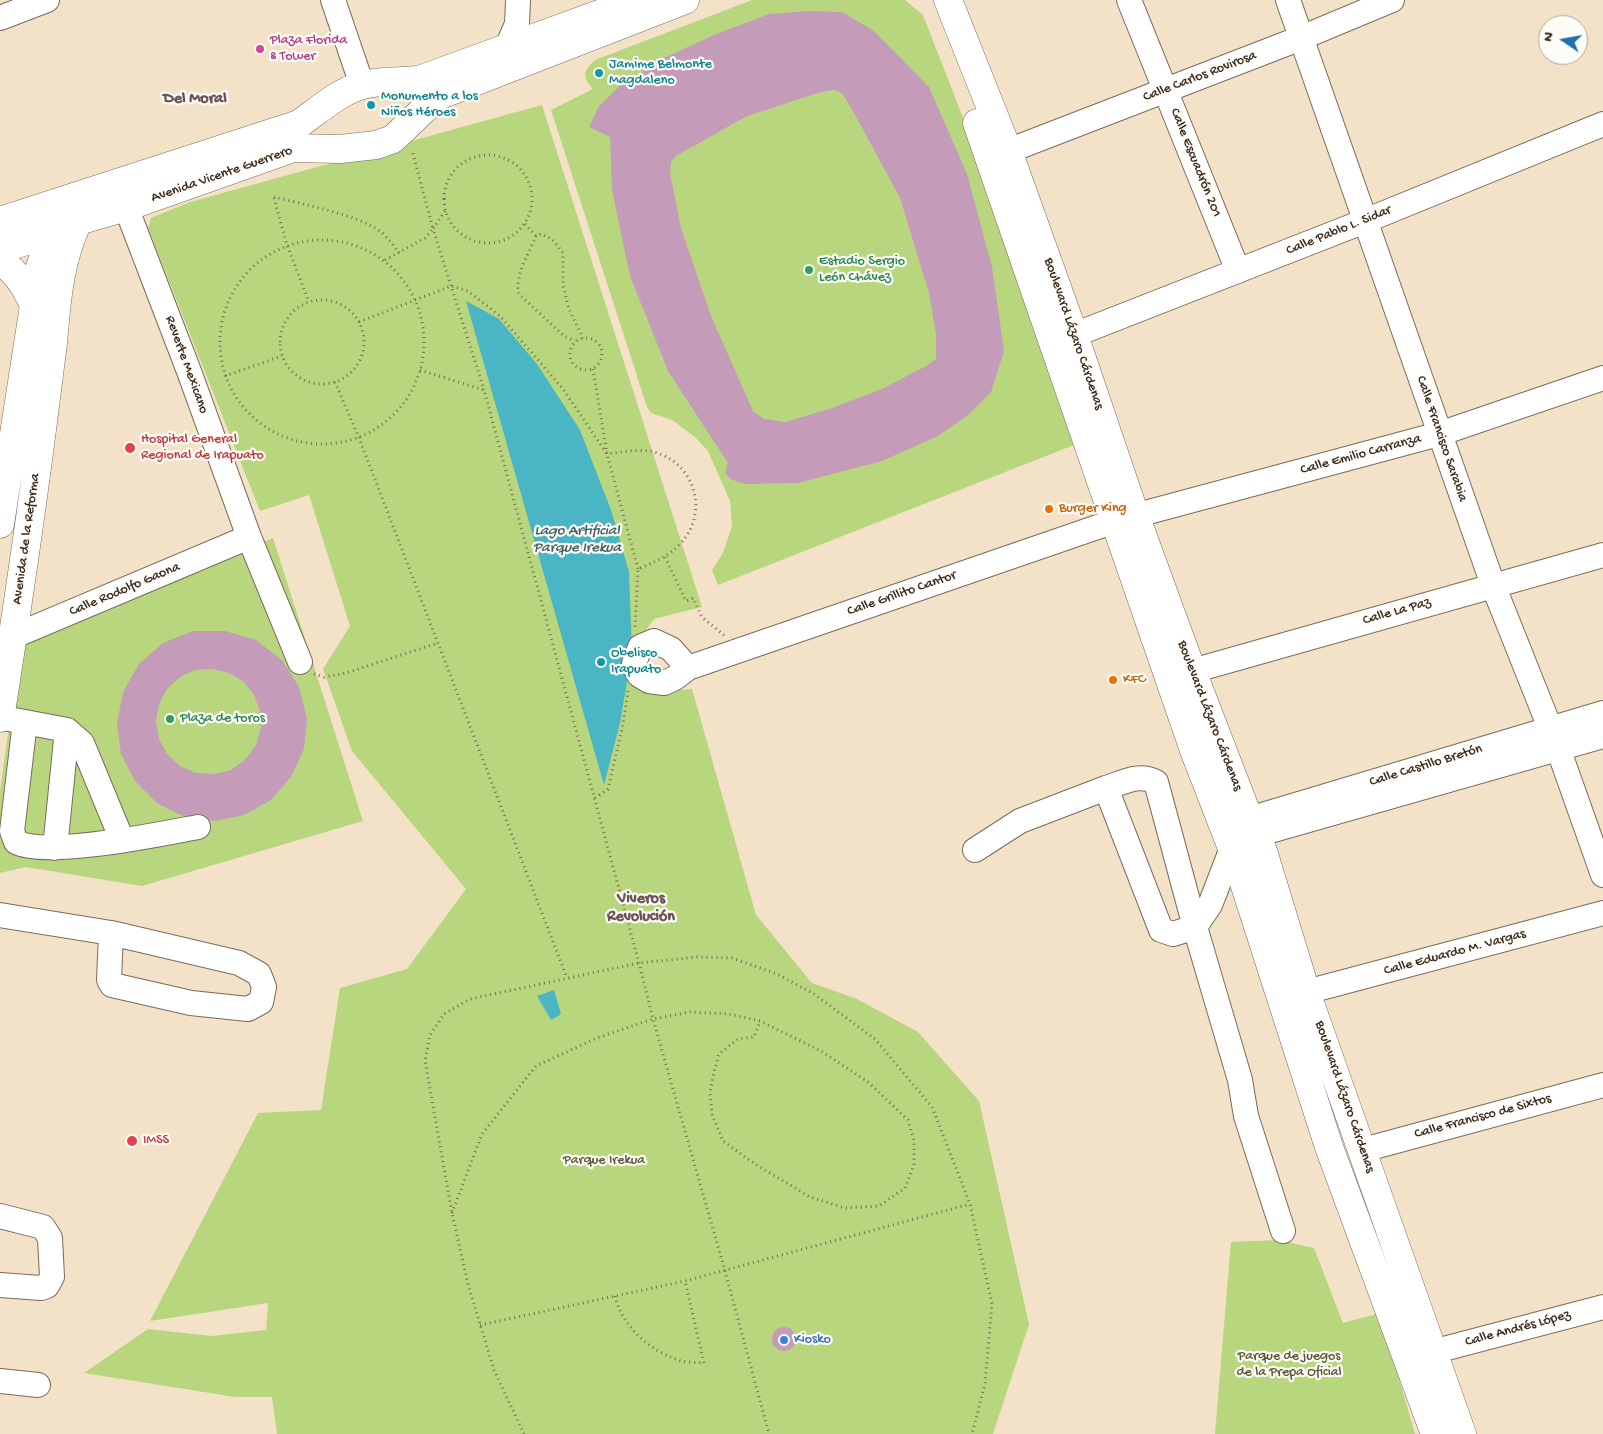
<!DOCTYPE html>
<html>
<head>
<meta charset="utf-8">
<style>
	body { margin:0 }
	#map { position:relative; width:1603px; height:1434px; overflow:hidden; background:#f4e2c8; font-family:"Gochi Hand",sans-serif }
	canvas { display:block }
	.north { position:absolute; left:1538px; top:15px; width:50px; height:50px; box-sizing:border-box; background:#fdfcf7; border:1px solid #afa8a0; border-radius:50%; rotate:282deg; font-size:14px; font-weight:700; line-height:20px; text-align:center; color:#3b2a1e }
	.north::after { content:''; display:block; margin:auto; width:18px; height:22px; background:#1f6fb2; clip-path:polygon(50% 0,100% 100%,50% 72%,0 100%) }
</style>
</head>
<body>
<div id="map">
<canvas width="1603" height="1434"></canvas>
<div class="north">N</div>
</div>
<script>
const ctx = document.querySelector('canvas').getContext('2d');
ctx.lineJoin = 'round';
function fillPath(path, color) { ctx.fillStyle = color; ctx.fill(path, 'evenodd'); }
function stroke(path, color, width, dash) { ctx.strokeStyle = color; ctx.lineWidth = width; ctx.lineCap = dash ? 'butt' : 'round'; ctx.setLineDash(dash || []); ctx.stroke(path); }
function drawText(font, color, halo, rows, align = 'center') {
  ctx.font = font + ' "Gochi Hand",sans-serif'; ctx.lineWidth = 4.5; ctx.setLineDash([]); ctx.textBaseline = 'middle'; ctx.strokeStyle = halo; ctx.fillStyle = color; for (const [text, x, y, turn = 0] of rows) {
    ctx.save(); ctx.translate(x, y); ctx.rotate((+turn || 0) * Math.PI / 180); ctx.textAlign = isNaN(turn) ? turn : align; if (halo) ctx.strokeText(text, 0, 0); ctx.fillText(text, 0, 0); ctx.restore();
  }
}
fillPath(new Path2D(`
	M 752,0 L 905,0 L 923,15 L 983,169 L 1048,372 L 1074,445 L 718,585 L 712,570 L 723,553 L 732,526 L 730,501 L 708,451 L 695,437 L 672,420 L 651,413 L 647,407 L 551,110 L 593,89 C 583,77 582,71 595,60 Z
	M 542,105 L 702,607 L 654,619 L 634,647 L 648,692 L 692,689 L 756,915 L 812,983 L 857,999 L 918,1032 L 979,1101 L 1029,1324 L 993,1434 L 277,1434 L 272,1397 L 235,1397 L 84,1373 L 148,1329 L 211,1336 L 266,1330 L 268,1303 L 150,1321 L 258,1113 L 321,1110 L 340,988 L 407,969 L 466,889 L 352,751 L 323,669 L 350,626 L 309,495 L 260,511 L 148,228 L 151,218 L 190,202 Z
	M 273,538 L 363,821 L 142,886 L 26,867 L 0,873 L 0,791 L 20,647 Z
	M 1278,1240 L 1314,1248 L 1343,1323 L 1380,1313 L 1415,1434 L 1215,1434 L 1231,1242 Z`), '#b7d67d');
fillPath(new Path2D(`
	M 466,301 L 499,319 L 537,364 L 580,430 L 611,510 L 629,572 L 632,653 L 620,723 L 604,785 Z
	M 554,990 L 561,1014 L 551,1020 L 537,996 Z`), '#49b5c5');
fillPath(new Path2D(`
	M 810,11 L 842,12 L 874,31 L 929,87 L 967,174 L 992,267 L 1004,351 L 991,392 L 967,416 L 938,436 L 882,461 L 798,483 L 745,484 L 730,479 L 725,472 L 728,463 L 668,371 L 630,276 L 612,190 L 610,137 L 589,127 L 599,106 L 621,85 L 664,58 L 714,35 L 769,14 ZM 834,90 L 842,93 L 853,111 L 900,198 L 929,293 L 936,334 L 936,359 L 926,366 L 882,389 L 832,408 L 786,422 L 764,419 L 753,411 L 711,316 L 681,228 L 670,173 L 671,162 L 676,156 L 747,116 L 821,92 Z
	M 193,631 L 225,631 L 256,640 L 282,660 L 299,687 L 307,719 L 304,749 L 291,777 L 271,800 L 244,815 L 214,821 L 209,820 L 202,814 L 183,816 L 157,803 L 135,781 L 121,754 L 117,724 L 123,692 L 139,664 L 163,643 ZM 212,669 L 229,673 L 244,682 L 254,695 L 260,711 L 261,728 L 256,745 L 245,760 L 231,770 L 214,774 L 196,773 L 180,766 L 167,754 L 159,739 L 156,721 L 159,704 L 167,689 L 180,677 L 195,670 Z
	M772 1339a12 12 0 1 1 24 0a12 12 0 1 1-24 0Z`), '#c49cba');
const minor = new Path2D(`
	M 333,0 L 362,85
	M 1129,0 L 1238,271
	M 1288,0 L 1493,585 L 1558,748 L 1603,875
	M 0,18 L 47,0
	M 507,47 L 517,24 L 518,0
	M 1008,151 L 1301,38 L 1392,0
	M 126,207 L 190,374 L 249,537 L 300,662
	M 1074,335 L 1365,221 L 1603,124
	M 0,642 L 249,537
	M 688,668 L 671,649 L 654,641 L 640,647 L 634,664 L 639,675 L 649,681 L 664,683 L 675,678 L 688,668 L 1115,521 L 1439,434 L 1603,378
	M 1192,671 L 1603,555
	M 9,719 L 67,730 L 82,743 L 122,840
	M 25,722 L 12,831 L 16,842 C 46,858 160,834 198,827
	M 1106,788 C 1124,782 1139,773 1156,782 L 1195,927 L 1240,1080 L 1246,1116 L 1283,1231
	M 1249,819 L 1603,713
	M 1256,835 L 1603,736
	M 55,848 L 67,730
	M 975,850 L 1020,821 L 1106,788 L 1161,930 L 1173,934 L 1195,927 L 1210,905 L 1232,848
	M 0,915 L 111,933 L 239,963 L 259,974 L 264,987 L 261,1002 L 248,1009 L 191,1003 L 112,985 L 109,980 L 111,933
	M 1306,992 L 1603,913
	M 1363,1150 L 1603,1085
	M 0,1216 L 43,1227 L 50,1238 L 52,1277 L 47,1286 L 41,1288 L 0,1285
	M 1432,1352 L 1603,1307
	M 0,1381 L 38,1385`);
const major = new Path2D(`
	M 948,0 L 1008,151 L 1074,335 L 1135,515 L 1192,671 L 1249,819 L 1263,851 L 1306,992 L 1462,1434
	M 977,123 L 1195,753 L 1237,861 L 1329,1147 L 1435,1434
	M 0,221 L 299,124 C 319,110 340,91 363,85 C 381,80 401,82 419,80 L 635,1
	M 0,249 L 52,233 L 78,221 L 126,207 L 293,148 L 340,149 L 376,145 L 393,139 L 438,96 L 685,0
	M 0,261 C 19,273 29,291 36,312
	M 0,524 L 40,267 L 47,247 L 58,220
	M 0,718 C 16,617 31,516 44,414 C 47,390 50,367 53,343 C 57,298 59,263 78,221`);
stroke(minor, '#7c6a5a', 26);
stroke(major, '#7c6a5a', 29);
stroke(new Path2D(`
	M444 199a44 44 0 1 1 88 0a44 44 0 1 1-88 0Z
	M 274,197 C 302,204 359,215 381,232 C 388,238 394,246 399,253
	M 274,198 L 287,245 L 309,302
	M 445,211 L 433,229 L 484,390
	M 525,224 L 536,236 L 541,234 L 552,239 L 563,253 L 563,285 L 569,309 L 583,338
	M 536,236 C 529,253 514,276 519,294 L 564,336 L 575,341
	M220 342a102 102 0 1 1 204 0a102 102 0 1 1-204 0Z
	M 385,260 L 425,238 L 433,229 L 412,150
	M280 342a42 42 0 1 1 84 0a42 42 0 1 1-84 0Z
	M 359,322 L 451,286 L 468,291 L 500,316 L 563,389 L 607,454 L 638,569
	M570 354a16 16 0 1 1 32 0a16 16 0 1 1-32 0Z
	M 593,369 L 607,454 C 623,452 644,447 660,454 C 697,468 708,515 680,544 C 668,557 654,562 638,569 L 635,628
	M 420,370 L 484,390 L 639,963 L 653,1019 L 725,1271 L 769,1434
	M 225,376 L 282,356
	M 335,382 L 359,438 L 567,978
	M 665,557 L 686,601 L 693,598 L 702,617 L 725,636
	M 314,674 L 324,677 L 346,673 L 438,643
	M 595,798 L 608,789 L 623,724 L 628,691
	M 452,1213 L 482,1134 L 536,1066 L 597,1038 L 653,1019 L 690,1012 L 729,1014 L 760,1021 L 821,1051 L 868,1082 L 908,1120 L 914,1141 L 914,1165 L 905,1188 L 879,1206 L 845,1208 L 810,1197 L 755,1164 L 723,1141 L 712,1114 L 710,1093 L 714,1072 L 719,1054 L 738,1039 L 754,1037 L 760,1021
	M 615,1296 C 622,1327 651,1352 681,1361 C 688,1363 697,1362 704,1363 L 685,1281
	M 480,1325 L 685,1281 L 970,1204
	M 524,1434 L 494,1370 L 468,1284 L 452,1213 L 425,1061 L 430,1035 L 444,1014 L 470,999 L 639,963 L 697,957 L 732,958 L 777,974 L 814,994 L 875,1039 L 932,1107 L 970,1204 L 992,1304 L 985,1384 L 972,1434`), '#7c6a5a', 3, [1, 4]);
stroke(minor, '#fff', 24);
stroke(major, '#fff', 28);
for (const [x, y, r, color] of [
	[260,49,5,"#d1479c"],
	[599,73,5,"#0f9aa8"],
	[371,105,5,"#0f9aa8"],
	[809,270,5,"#2e9e5b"],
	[130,448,6,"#e0444e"],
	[1049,509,5,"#e8710a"],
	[601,662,5,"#0f9aa8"],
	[1113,680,5,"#e8710a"],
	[170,719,5,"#2e9e5b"],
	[132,1141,6,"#e0444e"],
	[784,1340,5,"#3f7fe0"]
]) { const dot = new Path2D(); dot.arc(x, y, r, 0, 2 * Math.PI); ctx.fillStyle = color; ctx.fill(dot); stroke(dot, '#fdfcf7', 2); }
drawText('14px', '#b23c85', '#fdfcf7', [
	["Plaza Florida",270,41],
	["& Tower",270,57]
], 'left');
drawText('14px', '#0d838f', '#fdfcf7', [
	["Jamime Belmonte",609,65],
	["Magdaleno",609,81],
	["Monumento a los",381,97],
	["Niños Héroes",381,113],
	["Obelisco",611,654],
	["Irapuato",611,670]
], 'left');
drawText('14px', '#3b2a1e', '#fdfcf7', [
	["Calle Carlos Rovirosa",1200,77,-21],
	["Calle Escuadrón 201",1195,163,68],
	["Avenida Vicente Guerrero",222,175,-19],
	["Calle Pablo L. Sidar",1339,231,-22],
	["Boulevard Lázaro Cárdenas",1073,334,71],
	["Reverte Mexicano",186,365,70],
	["Calle Francisco Sarabia",1441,439,71],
	["Calle Emilio Carranza",1361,455,-15],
	["Avenida de la Reforma",27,539,-82],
	["Calle Rodolfo Gaona",125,590,-23],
	["Calle Grillito Cantor",902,594,-19],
	["Calle La Paz",1397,612,-16],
	["Boulevard Lázaro Cárdenas",1209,716,69],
	["Calle Castillo Bretón",1426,766,-17],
	["Calle Eduardo M. Vargas",1455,953,-15],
	["Boulevard Lázaro Cárdenas",1344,1097,71],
	["Calle Francisco de Sixtos",1483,1117,-15],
	["Calle Andrés López",1518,1329,-15]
]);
drawText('14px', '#27864d', '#fdfcf7', [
	["Estadio Sergio",819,262],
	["León Chávez",819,278],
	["Plaza de toros",180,719]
], 'left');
drawText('14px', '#be3a42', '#fdfcf7', [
	["Hospital General",141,440],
	["Regional de Irapuato",141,456],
	["IMSS",143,1141]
], 'left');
drawText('14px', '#c56008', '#fdfcf7', [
	["Burger King",1059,509],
	["KFC",1123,680]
], 'left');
drawText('14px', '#5a5536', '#fdfcf7', [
	["Parque Irekua",604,1161],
	["Parque de juegos",1289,1357],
	["de la Prepa Oficial",1289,1373]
]);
drawText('14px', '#366cbe', '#fdfcf7', [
	["Kiosko",794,1340]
], 'left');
drawText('italic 15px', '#416261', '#fdfcf7', [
	["Lago Artificial",577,532],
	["Parque Irekua",577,549]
]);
drawText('bold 16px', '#6b5255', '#fdfcf7', [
	["Del Moral",195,100],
	["Viveros",641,900],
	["Revolución",641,918]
]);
</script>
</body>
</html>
